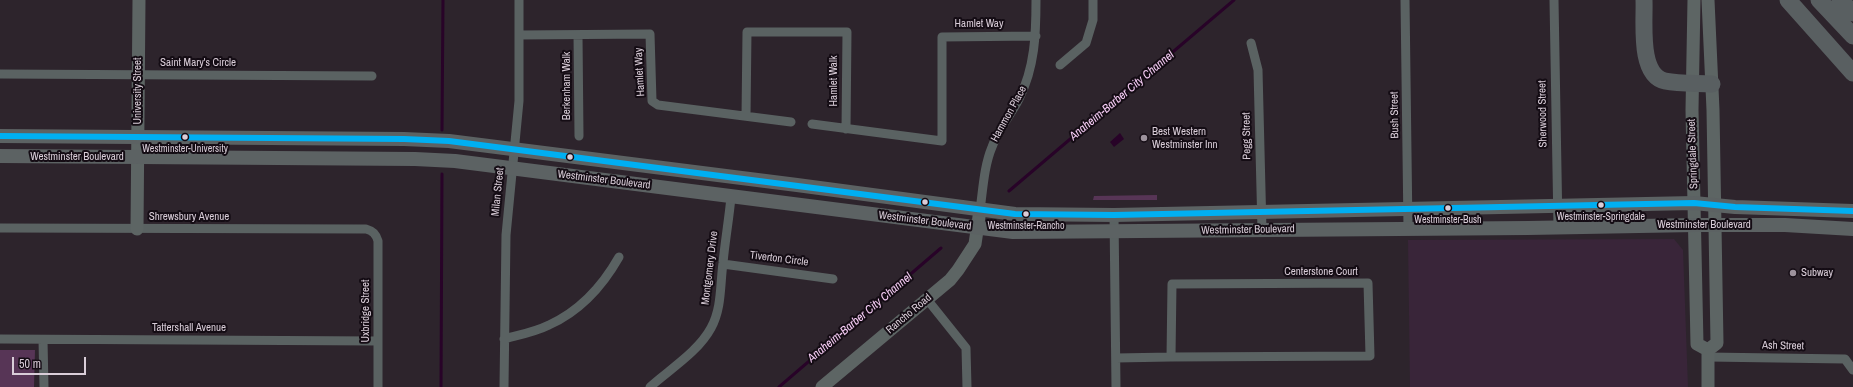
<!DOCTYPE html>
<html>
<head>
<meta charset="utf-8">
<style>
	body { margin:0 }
	#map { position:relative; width:1853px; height:387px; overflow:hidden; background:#2d242c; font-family:"Archivo Narrow",sans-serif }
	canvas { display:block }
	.scale { position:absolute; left:12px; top:357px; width:74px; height:18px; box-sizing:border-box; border:2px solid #d9cdd8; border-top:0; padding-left:5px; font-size:12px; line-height:14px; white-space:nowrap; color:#d9cdd8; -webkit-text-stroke:3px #140c14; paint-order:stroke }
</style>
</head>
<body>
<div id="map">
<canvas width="1853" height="387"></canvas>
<div class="scale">50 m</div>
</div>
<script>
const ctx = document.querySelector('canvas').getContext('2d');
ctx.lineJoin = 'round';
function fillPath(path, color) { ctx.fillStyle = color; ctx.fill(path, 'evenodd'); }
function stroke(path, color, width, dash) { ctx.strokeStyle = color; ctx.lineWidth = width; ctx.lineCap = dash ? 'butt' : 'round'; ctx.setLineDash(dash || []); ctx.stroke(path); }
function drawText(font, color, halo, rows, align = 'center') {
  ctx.font = font + ' "Archivo Narrow",sans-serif'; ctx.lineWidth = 4; ctx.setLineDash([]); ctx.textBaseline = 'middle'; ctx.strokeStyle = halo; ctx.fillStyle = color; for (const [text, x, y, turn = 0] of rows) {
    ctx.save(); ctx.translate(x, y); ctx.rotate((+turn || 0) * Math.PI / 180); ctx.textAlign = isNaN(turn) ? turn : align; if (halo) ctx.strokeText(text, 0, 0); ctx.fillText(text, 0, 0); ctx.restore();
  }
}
fillPath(new Path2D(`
	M 1674,239 L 1683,250 L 1688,387 L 1410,387 L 1408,240 Z`), '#392539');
fillPath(new Path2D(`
	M 1157,195 L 1157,200 L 1093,200 L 1094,196 Z
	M 0,350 L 35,350 L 34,387 L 0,387 Z`), '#573556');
fillPath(new Path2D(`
	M 1120,133 L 1124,139 L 1114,147 L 1110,142 Z`), '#280328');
stroke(new Path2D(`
	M 442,130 L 443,0
	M 1009,191 L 1234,0
	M 441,387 L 442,174
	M 779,387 L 941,248`), '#280328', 3);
stroke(new Path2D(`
	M 1405,0 L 1408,229
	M 1554,0 L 1558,227
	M 519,35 L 650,34 L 652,101 L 658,105 L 791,122
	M 578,35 L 579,136
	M 1251,43 L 1258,70 L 1262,230
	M 1060,65 L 1086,43 L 1093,20 L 1093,0
	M 0,74 L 372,76
	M 746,116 L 747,32 L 847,32 L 846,129
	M 812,124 L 942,141 L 942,37 L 1036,36
	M 980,210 C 983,189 984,166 992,147 C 998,129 1011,115 1019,99 C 1035,67 1036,34 1036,0
	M 1114,215 L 1116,387
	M 0,228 L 366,229 C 373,231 376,234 378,241 L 378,387
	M 723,264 L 833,279
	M 1368,283 L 1370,356 L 1171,357 L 1172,284 Z
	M 926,298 L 966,348 L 967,387
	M 0,339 L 378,341
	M 504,339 C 519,335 535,332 549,325 C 580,311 602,287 619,257
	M 43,340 L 44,387
	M 1708,357 L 1845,359 L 1853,370
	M 1116,358 L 1171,357
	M 504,387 L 506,235 L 519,101 L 519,0
	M 650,387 C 670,369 698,352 711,328 C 722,308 720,285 723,263 C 725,241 729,219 731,197`), '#5a6262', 9);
stroke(new Path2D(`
	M 1694,0 L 1692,110 L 1697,344 L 1708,350
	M 137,229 L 139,0
	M 1708,350 L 1717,343 L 1713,110 L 1708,0
	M 822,387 L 950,280 L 958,270 L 975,244 L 980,210
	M 1708,387 L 1708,350`), '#5d6564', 13);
stroke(new Path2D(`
	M 0,136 L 404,139 L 449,141 L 797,185 L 1015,214 L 1114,215 L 1694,203 L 1735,207 L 1853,211
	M 0,156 L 415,159 L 455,161 L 1013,232 L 1528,228 L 1695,225 L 1785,225 L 1853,229`), '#5c6263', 14);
stroke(new Path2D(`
	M 1644,0 C 1645,21 1638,75 1665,81 C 1680,84 1697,83 1712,84
	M 1788,0 L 1853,73
	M 1819,0 L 1853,36
	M 1840,0 L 1853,13`), '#595f61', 17);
stroke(new Path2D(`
	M 0,136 L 404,139 L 449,141 L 1015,214 L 1114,215 L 1694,203 L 1735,207 L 1853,211`), '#00aff2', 6);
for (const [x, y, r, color] of [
	[185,137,3.5,"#d9cdd8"],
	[1144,138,4,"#9d929c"],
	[570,157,3.5,"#d9cdd8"],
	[925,202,3.5,"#d9cdd8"],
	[1601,205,3.5,"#d9cdd8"],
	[1448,208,3.5,"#d9cdd8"],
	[1026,214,3.5,"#d9cdd8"],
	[1793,273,4,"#9d929c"]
]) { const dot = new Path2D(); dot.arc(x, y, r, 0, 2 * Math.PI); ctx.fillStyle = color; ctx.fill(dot); stroke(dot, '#140c14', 1.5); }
drawText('10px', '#d9cdd8', '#140c14', [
	["Westminster-University",185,149],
	["Westminster-Springdale",1601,217],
	["Westminster-Bush",1448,220],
	["Westminster-Rancho",1026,226]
]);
drawText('11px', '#d9cdd8', '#140c14', [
	["Hamlet Way",979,24],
	["Saint Mary's Circle",198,63],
	["Hamlet Way",640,72,-93],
	["Hamlet Walk",834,81,-90],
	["Berkenham Walk",567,86,-90],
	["University Street",138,91,-90],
	["Hammon Place",1009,114,-61],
	["Sherwood Street",1543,114,-91],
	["Bush Street",1395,115,-91],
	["Pegg Street",1247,136,-91],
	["Springdale Street",1693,154,-92],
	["Westminster Boulevard",77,157],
	["Westminster Boulevard",604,180,7],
	["Milan Street",498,192,-84],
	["Shrewsbury Avenue",189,217],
	["Westminster Boulevard",925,221,7],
	["Westminster Boulevard",1704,225],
	["Westminster Boulevard",1248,230,-1],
	["Tiverton Circle",779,259,7],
	["Montgomery Drive",710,268,-83],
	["Centerstone Court",1321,272],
	["Uxbridge Street",366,311,-90],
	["Rancho Road",909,314,-40],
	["Tattershall Avenue",189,328],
	["Ash Street",1783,346,1]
]);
drawText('11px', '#d9cdd8', '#140c14', [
	["Best Western",1152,132],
	["Westminster Inn",1152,145],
	["Subway",1801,273]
], 'left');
drawText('italic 12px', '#f8cef7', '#140c14', [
	["Anaheim-Barber City Channel",1122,96,-40],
	["Anaheim-Barber City Channel",860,318,-40]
]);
</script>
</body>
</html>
